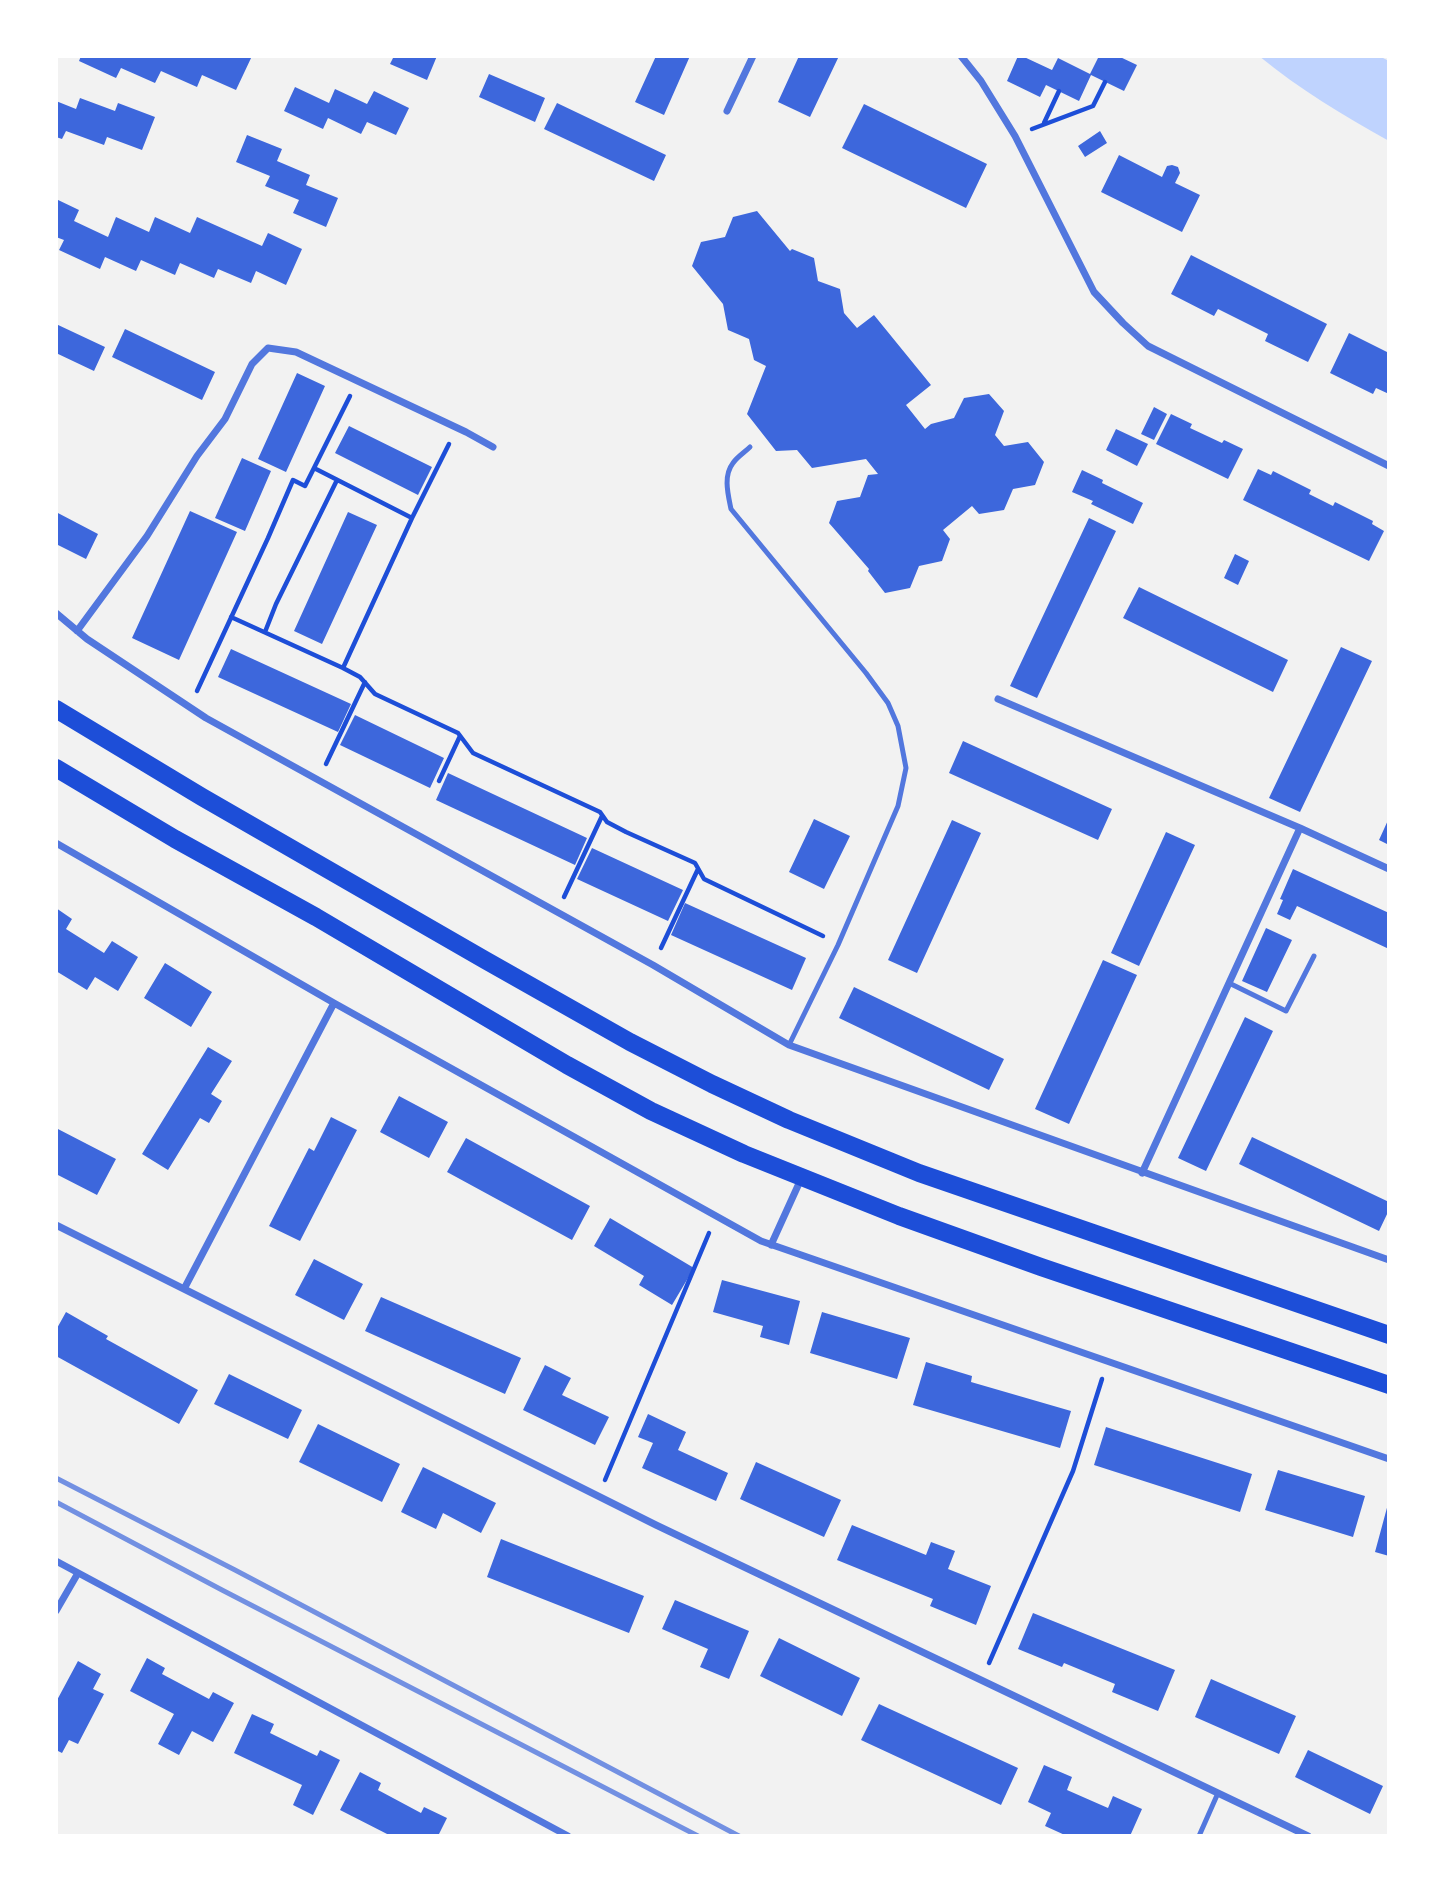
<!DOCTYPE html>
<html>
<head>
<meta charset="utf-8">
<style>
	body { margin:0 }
	#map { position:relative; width:1445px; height:1892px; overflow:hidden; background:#f2f2f2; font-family:"IBM Plex Sans",sans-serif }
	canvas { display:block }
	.frame { position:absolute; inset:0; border:58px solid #fff; pointer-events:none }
</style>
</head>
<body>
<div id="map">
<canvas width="1445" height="1892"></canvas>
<div class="frame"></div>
</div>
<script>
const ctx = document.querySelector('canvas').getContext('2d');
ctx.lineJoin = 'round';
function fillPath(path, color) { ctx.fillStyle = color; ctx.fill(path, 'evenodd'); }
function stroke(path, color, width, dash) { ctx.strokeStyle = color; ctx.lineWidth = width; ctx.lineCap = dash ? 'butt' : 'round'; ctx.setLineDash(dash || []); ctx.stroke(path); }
fillPath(new Path2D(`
	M 1259,56 L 1379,56 L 1389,61 L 1389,141 C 1344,116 1299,89 1259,56 Z`), '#bfd3fe');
fillPath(new Path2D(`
	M 81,56 L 252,56 L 236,90 L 202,75 L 197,87 L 161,71 L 155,83 L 121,68 L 116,78 L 79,61 Z
	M 394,56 L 437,56 L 427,80 L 390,64 Z
	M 656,56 L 690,56 L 664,115 L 635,102 Z
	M 799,56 L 839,56 L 810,117 L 778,102 Z
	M 1018,56 L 1022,56 L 1052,70 L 1058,58 L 1090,74 L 1099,56 L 1118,56 L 1137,65 L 1124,91 L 1091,75 L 1079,101 L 1046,85 L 1040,97 L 1007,81 Z
	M 489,74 L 545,98 L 535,122 L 479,97 Z
	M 295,87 L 329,103 L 335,89 L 367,104 L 374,91 L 409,108 L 396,135 L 367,122 L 361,134 L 328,118 L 323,129 L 284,111 Z
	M 80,98 L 115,111 L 118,103 L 155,117 L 142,150 L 107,137 L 104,145 L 66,131 L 62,139 L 56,137 L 56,101 L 76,109 Z
	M 557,103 L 666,155 L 654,181 L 544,129 Z
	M 864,104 L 987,164 L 966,208 L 842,148 Z
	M 1100,131 L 1107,143 L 1085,157 L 1078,146 Z
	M 247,135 L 282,149 L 277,161 L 310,175 L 306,185 L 338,198 L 326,227 L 293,213 L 299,200 L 265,186 L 270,176 L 236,162 Z
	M 1119,155 L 1162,177 L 1167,166 L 1172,165 L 1178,167 L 1180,173 L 1175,183 L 1200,195 L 1182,232 L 1101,192 Z
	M 56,199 L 79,210 L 74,221 L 108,237 L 116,217 L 149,232 L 155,217 L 190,233 L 197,217 L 262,246 L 268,233 L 302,249 L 286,285 L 256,271 L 251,283 L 218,269 L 214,278 L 180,263 L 175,275 L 141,260 L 136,271 L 105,257 L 100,269 L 59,250 L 64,240 L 56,237 Z
	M 757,211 L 790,251 L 792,249 L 814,258 L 818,281 L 840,289 L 844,313 L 857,328 L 874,315 L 931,385 L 906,405 L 925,429 L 931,424 L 954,418 L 964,398 L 989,394 L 1004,411 L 995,435 L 1004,446 L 1028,442 L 1044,462 L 1035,485 L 1013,489 L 1004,510 L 979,514 L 972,506 L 943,530 L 950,539 L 942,561 L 919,566 L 910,588 L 885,593 L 868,571 L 869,569 L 829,523 L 837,501 L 860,497 L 868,475 L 878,474 L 866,459 L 812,468 L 797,450 L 776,451 L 747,414 L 766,366 L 754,360 L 749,339 L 728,330 L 723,304 L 692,266 L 701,242 L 725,237 L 733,217 Z
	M 1191,255 L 1327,324 L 1308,362 L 1265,341 L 1268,334 L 1218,309 L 1214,316 L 1171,294 Z
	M 56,324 L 105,347 L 94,371 L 56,353 Z
	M 125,329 L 215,372 L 202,400 L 112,357 Z
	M 1349,333 L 1389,353 L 1389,394 L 1376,388 L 1373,394 L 1330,373 Z
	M 297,373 L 325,386 L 286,472 L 258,459 Z
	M 1154,407 L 1167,414 L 1154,440 L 1141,434 Z
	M 1171,414 L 1192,424 L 1190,428 L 1222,443 L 1224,440 L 1243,449 L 1228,479 L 1156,444 Z
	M 349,426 L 432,467 L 418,495 L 335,453 Z
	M 1116,429 L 1148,444 L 1137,466 L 1106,450 Z
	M 242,458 L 271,471 L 245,531 L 215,518 Z
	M 1258,469 L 1271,475 L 1273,471 L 1311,490 L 1309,494 L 1333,506 L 1335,502 L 1373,521 L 1372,524 L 1384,531 L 1369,561 L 1243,500 Z
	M 1082,470 L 1103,480 L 1102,483 L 1143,503 L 1133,524 L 1091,504 L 1093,501 L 1072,492 Z
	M 190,511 L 237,532 L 179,660 L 132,638 Z
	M 56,512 L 98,534 L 86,559 L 56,544 Z
	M 348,512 L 377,525 L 322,644 L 294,631 Z
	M 1089,518 L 1116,531 L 1037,698 L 1010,686 Z
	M 1235,554 L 1249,561 L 1238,585 L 1224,578 Z
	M 1139,587 L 1288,660 L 1273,692 L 1123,618 Z
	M 1341,647 L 1372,661 L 1300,812 L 1269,798 Z
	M 231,649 L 351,704 L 338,732 L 218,677 Z
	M 355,715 L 444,758 L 430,788 L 340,745 Z
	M 963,741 L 1112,809 L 1098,840 L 949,773 Z
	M 448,773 L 587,838 L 575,865 L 436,800 Z
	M 1389,818 L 1389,845 L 1379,840 Z
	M 814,819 L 850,836 L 824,889 L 789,872 Z
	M 952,820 L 981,833 L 917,973 L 888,960 Z
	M 1166,832 L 1195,845 L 1139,966 L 1111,953 Z
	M 592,848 L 683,890 L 668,921 L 577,879 Z
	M 1293,869 L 1389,913 L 1389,949 L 1297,906 L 1290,920 L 1277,914 L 1283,900 L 1280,899 Z
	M 685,903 L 806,958 L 792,990 L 671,935 Z
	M 56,908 L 72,919 L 66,929 L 104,953 L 112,941 L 138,957 L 118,991 L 95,977 L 87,990 L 56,971 Z
	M 1266,928 L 1292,940 L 1267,992 L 1242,981 Z
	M 1103,960 L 1137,975 L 1069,1124 L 1035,1109 Z
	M 165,963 L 212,992 L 191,1027 L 144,998 Z
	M 854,987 L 1004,1059 L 989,1090 L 839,1018 Z
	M 1245,1017 L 1273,1031 L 1206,1171 L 1178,1158 Z
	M 208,1047 L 232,1061 L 211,1094 L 222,1101 L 209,1123 L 200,1118 L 168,1170 L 142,1154 Z
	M 399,1096 L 448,1122 L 429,1158 L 380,1132 Z
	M 331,1117 L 357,1130 L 300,1241 L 269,1226 L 309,1148 L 314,1151 Z
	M 56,1128 L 116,1159 L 97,1195 L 56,1174 Z
	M 1252,1137 L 1389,1202 L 1389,1210 L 1379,1231 L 1239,1164 Z
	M 466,1138 L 590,1206 L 572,1240 L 447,1172 Z
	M 610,1218 L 694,1268 L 672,1305 L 639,1285 L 644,1276 L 594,1246 Z
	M 314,1259 L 363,1284 L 344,1320 L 295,1295 Z
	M 722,1280 L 800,1301 L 789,1345 L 760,1337 L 763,1326 L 713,1312 Z
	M 381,1297 L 521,1358 L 505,1394 L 365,1331 Z
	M 66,1312 L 108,1336 L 106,1339 L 198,1390 L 179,1424 L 56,1356 L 56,1330 Z
	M 822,1312 L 910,1338 L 897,1379 L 810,1353 Z
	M 926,1362 L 972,1376 L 971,1382 L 1071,1411 L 1060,1448 L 913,1405 Z
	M 545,1365 L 571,1378 L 562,1395 L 609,1417 L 595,1445 L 523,1410 Z
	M 229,1374 L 302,1410 L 288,1439 L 214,1404 Z
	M 648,1414 L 686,1432 L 678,1450 L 728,1473 L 716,1501 L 642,1468 L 653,1443 L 638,1437 Z
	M 318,1424 L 400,1464 L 382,1502 L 299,1462 Z
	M 1106,1427 L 1252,1474 L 1240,1512 L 1094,1465 Z
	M 756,1462 L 841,1500 L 824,1537 L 740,1499 Z
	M 423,1467 L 496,1503 L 481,1533 L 443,1513 L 436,1529 L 401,1512 Z
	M 1278,1470 L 1365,1496 L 1353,1537 L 1265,1510 Z
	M 1388,1504 L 1389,1504 L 1389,1556 L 1375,1552 Z
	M 852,1525 L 926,1555 L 931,1542 L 955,1551 L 948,1569 L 991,1586 L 976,1625 L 930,1606 L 933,1599 L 837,1560 Z
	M 501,1539 L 644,1596 L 629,1633 L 487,1577 Z
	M 675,1600 L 749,1631 L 729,1679 L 700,1667 L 708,1649 L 662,1629 Z
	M 1033,1613 L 1175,1670 L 1158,1711 L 1112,1692 L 1115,1684 L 1064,1663 L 1062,1667 L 1018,1649 Z
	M 779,1638 L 860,1678 L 842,1716 L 760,1676 Z
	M 147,1658 L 165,1668 L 162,1674 L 209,1699 L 213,1692 L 234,1703 L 213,1742 L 192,1731 L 179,1755 L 158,1744 L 174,1714 L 130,1691 Z
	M 78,1661 L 101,1674 L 93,1689 L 104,1694 L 78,1744 L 69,1740 L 62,1753 L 56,1750 L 56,1702 Z
	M 1211,1679 L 1296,1716 L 1279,1754 L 1195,1717 Z
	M 879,1704 L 1018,1768 L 1001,1805 L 861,1740 Z
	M 252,1714 L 274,1724 L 270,1733 L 317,1756 L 320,1750 L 340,1760 L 313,1815 L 293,1805 L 302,1785 L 234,1753 Z
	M 1308,1750 L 1383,1786 L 1370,1814 L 1295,1777 Z
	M 1044,1765 L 1072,1777 L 1067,1790 L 1108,1808 L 1113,1796 L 1142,1809 L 1130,1836 L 1067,1836 L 1045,1826 L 1051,1813 L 1028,1802 Z
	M 360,1772 L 381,1783 L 378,1790 L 421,1813 L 424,1807 L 447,1818 L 438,1836 L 391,1836 L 340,1810 Z`), '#3d67dc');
stroke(new Path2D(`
	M 1044,123 L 1059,91
	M 1032,129 L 1093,106 L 1105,82
	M 314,468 L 412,518
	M 231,617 L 343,668 L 412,518 L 449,444
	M 265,632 L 276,604 L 337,480
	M 343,668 L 360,677 L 375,694 L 458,733 L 473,753 L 600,812 L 607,822 L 626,832 L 695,863 L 704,879 L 823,936
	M 197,691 L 268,538 L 293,480 L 305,486 L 350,396
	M 326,764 L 365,682
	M 439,781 L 460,736
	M 564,897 L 602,816
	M 661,948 L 698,869
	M 605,1480 L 709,1233
	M 989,1663 L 1073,1471 L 1102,1379`), '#1d4ed8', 4.5);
stroke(new Path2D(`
	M 750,447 C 745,452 737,457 733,463 C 723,476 728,494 731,509 L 866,673 L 888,703 L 898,726 L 906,768 L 898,806 L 838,945 L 789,1045
	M 1229,983 L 1286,1011 L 1314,956
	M 1199,1836 L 1218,1793`), '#5277de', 5);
stroke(new Path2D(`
	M 961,56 L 981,81 L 1015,136 L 1094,292 L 1123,323 L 1148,346 L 1389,466
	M 727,111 L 753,56
	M 56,613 L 87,639 L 206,718 L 653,965 L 789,1045 L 1389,1260
	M 77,631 L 147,536 L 197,456 L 225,419 L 252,364 L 268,348 L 296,352 L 466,432 L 493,447
	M 998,699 L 1300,828 L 1389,869
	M 56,843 L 334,1003 L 761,1241 L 1389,1459
	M 1142,1173 L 1300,828
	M 56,1225 L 656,1525 L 1308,1836
	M 771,1245 L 801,1179
	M 184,1289 L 334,1003
	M 56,1561 L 568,1836
	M 56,1611 L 78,1573`), '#5277de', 7);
stroke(new Path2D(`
	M 56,709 L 202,797 L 485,960 L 630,1042 L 712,1084 L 789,1120 L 919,1173 L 1389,1335
	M 56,768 L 175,839 L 316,917 L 567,1065 L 651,1111 L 744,1154 L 899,1216 L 1041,1267 L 1389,1385`), '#1d4ed8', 18);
stroke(new Path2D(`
	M 56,1478 L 235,1570 L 739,1836
	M 56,1502 L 222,1590 L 698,1836`), '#7290e2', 5);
</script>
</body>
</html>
